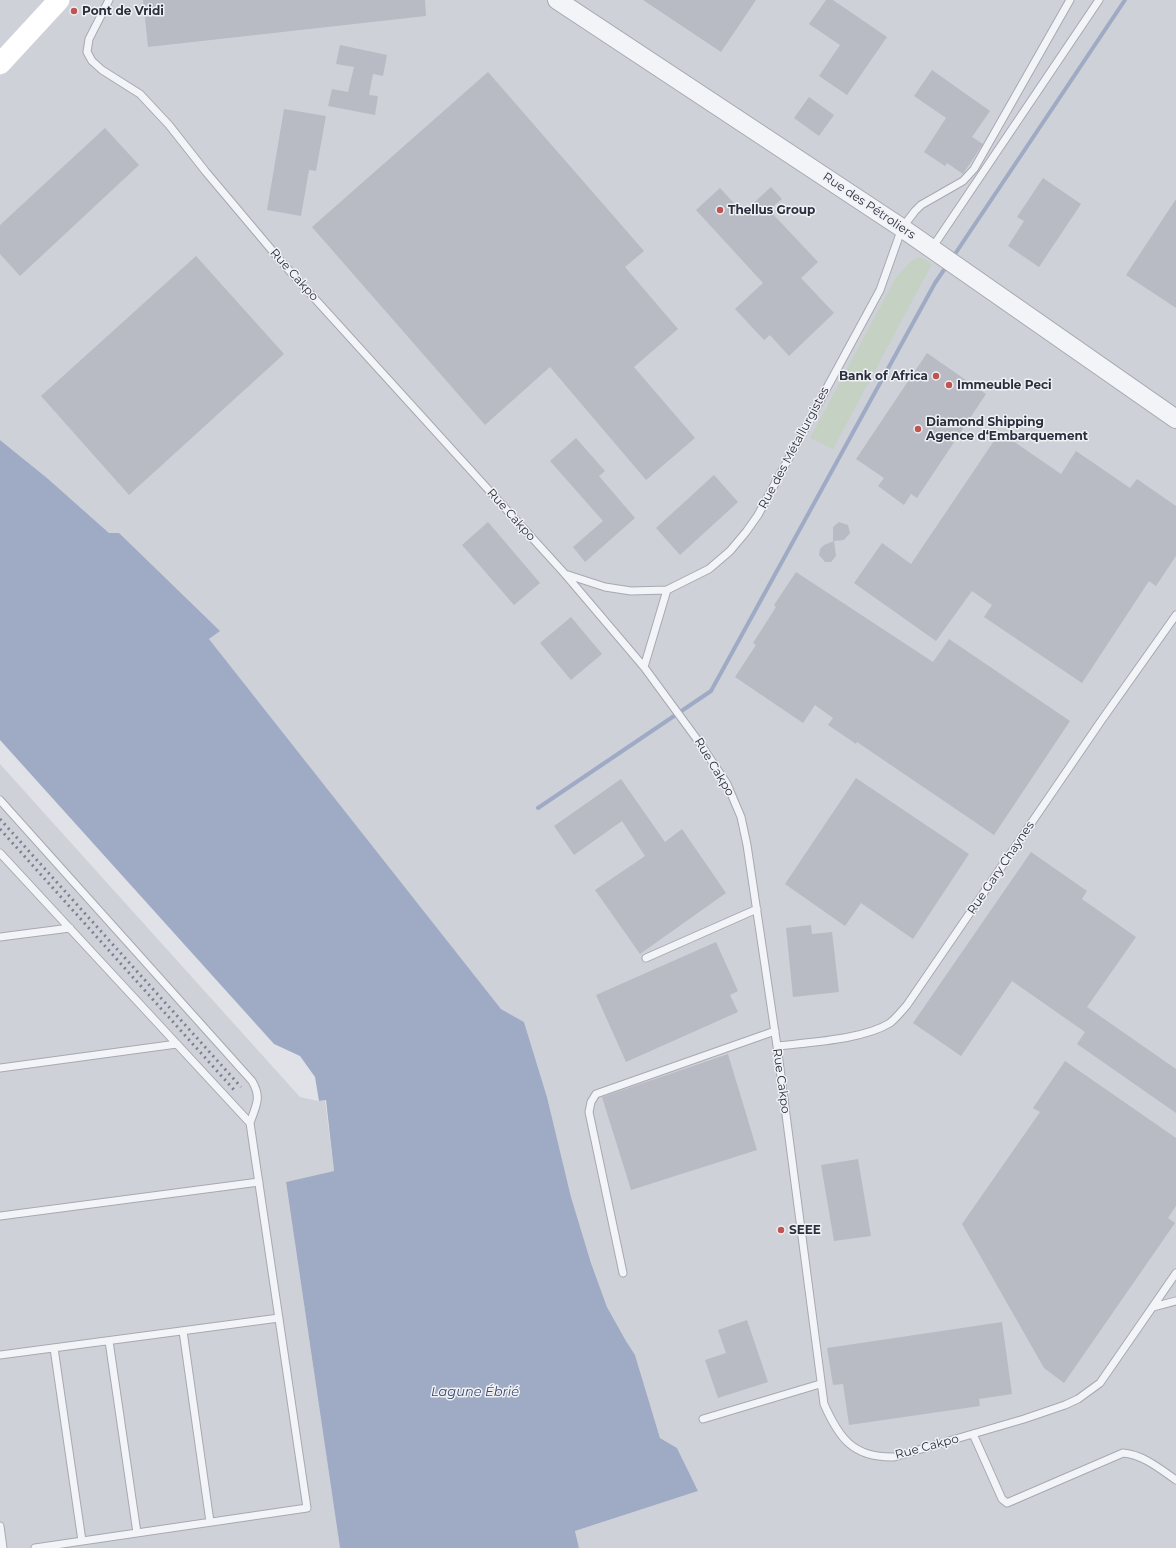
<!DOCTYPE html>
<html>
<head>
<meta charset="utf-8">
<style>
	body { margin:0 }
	canvas { display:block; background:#e1e2e8 }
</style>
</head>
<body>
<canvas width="1176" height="1548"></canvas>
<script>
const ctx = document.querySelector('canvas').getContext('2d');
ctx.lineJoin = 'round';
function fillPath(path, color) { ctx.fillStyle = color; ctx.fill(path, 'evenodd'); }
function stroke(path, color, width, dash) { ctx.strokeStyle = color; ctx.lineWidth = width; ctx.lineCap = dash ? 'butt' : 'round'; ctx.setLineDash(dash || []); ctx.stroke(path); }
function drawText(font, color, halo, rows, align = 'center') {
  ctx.font = font + ' Montserrat,sans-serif'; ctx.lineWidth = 3; ctx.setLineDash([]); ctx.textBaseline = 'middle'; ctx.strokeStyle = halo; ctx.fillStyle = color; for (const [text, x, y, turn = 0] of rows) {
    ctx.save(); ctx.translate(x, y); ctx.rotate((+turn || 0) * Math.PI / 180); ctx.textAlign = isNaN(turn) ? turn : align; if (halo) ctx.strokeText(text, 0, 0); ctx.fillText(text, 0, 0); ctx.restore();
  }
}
fillPath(new Path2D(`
	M 0,0 L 1176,0 L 1176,1548 L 579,1548 L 575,1531 L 698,1491 L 677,1448 L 660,1438 L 635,1355 L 626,1341 L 607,1307 L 591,1263 L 571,1197 L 547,1097 L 524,1022 L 501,1009 L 209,639 L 219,631 L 47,478 L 0,440 Z
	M 0,764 L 300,1097 L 318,1101 L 325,1100 L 334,1171 L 286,1182 L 340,1548 L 0,1548 Z`), '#cfd1d9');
fillPath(new Path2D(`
	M 920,257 L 932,264 L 833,449 L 810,438 L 895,279 L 911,261 Z`), '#c4d1c3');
fillPath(new Path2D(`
	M 0,440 L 47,478 L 109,533 L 119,533 L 220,631 L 209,639 L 501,1009 L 524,1022 L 547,1097 L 571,1197 L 591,1263 L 607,1307 L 626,1341 L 635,1355 L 660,1438 L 677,1448 L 698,1491 L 575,1531 L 579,1548 L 340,1548 L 286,1182 L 334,1171 L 326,1100 L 319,1101 L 315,1077 L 300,1056 L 274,1044 L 0,740 Z`), '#9fabc4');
stroke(new Path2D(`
	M 953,257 L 1125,0
	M 538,808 L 711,691 L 935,283 L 948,264`), '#9fabc4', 4);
fillPath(new Path2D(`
	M 143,0 L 425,0 L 426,16 L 148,47 Z
	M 643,0 L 756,0 L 721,52 Z
	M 826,0 L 833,0 L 887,37 L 847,95 L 819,76 L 840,45 L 809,24 Z
	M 340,45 L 387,55 L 383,76 L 373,74 L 369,95 L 378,96 L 375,115 L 328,106 L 332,89 L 348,92 L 354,67 L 336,64 Z
	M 932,70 L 990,111 L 972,137 L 983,144 L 963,174 L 947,163 L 945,166 L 924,152 L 946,118 L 914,96 Z
	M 488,72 L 644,251 L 625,267 L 678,329 L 634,367 L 695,438 L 646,480 L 550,367 L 485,425 L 312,227 Z
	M 809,97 L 834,115 L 819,136 L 794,118 Z
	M 284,109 L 326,116 L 316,171 L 309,170 L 301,216 L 267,210 Z
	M 105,128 L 139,165 L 20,276 L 0,254 L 0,225 Z
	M 1043,178 L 1081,204 L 1039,267 L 1008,246 L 1024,221 L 1017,217 Z
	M 771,187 L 782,199 L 769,210 L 818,262 L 801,278 L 834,313 L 789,356 L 770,335 L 764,340 L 735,309 L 763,283 L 696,210 L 720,188 L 743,213 Z
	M 1176,199 L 1176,308 L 1126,275 Z
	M 196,256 L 284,354 L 129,495 L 41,396 Z
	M 927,353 L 986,394 L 917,498 L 911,494 L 904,505 L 878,486 L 884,478 L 856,459 Z
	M 1000,432 L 1061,474 L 1076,451 L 1130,488 L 1137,479 L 1176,506 L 1176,556 L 1156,586 L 1149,581 L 1082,683 L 984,617 L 992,605 L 972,591 L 936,641 L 854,583 L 882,543 L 911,564 Z
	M 576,438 L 605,471 L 599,476 L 635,518 L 585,562 L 573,547 L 603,521 L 550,461 Z
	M 714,475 L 738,502 L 680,555 L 656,528 Z
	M 488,522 L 540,583 L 514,605 L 462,545 Z
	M 839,522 L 848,525 L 850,533 L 844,540 L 833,541 L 833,527 Z
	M 834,541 L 836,556 L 831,562 L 825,562 L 819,555 L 820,549 L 824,545 Z
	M 796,572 L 933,662 L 949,639 L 1070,721 L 994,835 L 857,742 L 856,744 L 828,725 L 833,718 L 815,705 L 803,723 L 735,677 L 756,645 L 753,643 L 776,607 L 774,605 Z
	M 571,617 L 602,654 L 571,680 L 540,643 Z
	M 856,778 L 969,854 L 913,939 L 861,903 L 845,926 L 785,884 Z
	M 621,779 L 665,842 L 682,829 L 726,893 L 640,954 L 595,890 L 645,856 L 622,821 L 574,855 L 554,826 Z
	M 1031,852 L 1087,891 L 1082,899 L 1136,937 L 1087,1007 L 1176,1069 L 1176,1113 L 1077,1044 L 1085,1032 L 1012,981 L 961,1056 L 913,1023 Z
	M 811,925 L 812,934 L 832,932 L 839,992 L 793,997 L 786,928 Z
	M 716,942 L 738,991 L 730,995 L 738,1012 L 626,1062 L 596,995 Z
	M 728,1054 L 757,1150 L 631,1190 L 602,1097 Z
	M 1065,1061 L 1176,1138 L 1176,1206 L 1168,1218 L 1175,1223 L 1064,1383 L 1044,1368 L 962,1224 L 1040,1112 L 1033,1108 Z
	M 858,1159 L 871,1236 L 834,1241 L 821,1165 Z
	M 747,1320 L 768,1382 L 718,1398 L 705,1360 L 726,1353 L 718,1330 Z
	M 1002,1322 L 1012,1394 L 979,1399 L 980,1406 L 849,1425 L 843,1384 L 833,1385 L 827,1348 Z`), '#b8bbc4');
const service = new Path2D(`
	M 109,0 L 89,39 L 87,52 L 92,61 L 102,70 L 140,94 L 169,125 L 206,172 L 286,267 L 565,574 L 644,667 L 699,742 L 727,784 L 741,817 L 747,845 L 777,1046 L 824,1404 C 839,1438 853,1458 894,1457 L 1024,1419 L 1065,1405 L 1078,1399 L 1100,1383 L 1176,1273
	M 932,248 L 1099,0
	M 565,574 L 605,587 L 631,591 L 667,590 L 709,569 L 730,551 L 746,532 L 758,515 L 880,290 L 902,228 L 915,211 L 921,205 L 963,181 L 974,169 L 1070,0
	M 644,667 L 667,590
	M 0,800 L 252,1081 C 262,1098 256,1105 250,1123 L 307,1508 L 35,1548
	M 0,853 L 250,1123
	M 0,937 L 70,928
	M 646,958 L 757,909
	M 777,1046 C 810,1042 862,1040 890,1023 C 896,1018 902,1011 907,1005 L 1101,721 L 1176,615
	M 0,1068 L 177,1044
	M 0,1216 L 259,1182
	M 623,1273 L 589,1112 L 591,1102 L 596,1094 L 775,1031
	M 1153,1307 L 1176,1301
	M 183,1331 L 210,1522
	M 109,1341 L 137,1533
	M 54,1348 L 82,1541
	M 0,1355 L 279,1318
	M 703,1419 L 820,1384
	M 973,1434 L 1002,1499 L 1007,1503 L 1123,1453 C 1144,1455 1160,1469 1176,1480
	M 0,1526 L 3,1548`);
const tertiary = new Path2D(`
	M 557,0 L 902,228 L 1176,419`);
stroke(service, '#a7a9b2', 9);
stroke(tertiary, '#a7a9b2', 20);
stroke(service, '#f3f4f7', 7);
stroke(tertiary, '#f3f4f7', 18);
stroke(new Path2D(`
	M 0,64 L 59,0`), '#fff', 21);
stroke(new Path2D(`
	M 0,819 L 241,1087
	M 0,829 L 235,1091`), '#7c8090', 3, [2, 4]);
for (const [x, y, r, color] of [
	[74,11,4,"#c05453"],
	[720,210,4,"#c05453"],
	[936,376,4,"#c05453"],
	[949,385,4,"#c05453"],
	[918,429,4,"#c05453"],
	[781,1230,4,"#c05453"]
]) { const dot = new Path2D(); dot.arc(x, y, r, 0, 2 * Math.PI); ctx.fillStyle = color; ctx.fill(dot); stroke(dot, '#f0f1f5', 1.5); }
drawText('bold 12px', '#2b2f3e', '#f0f1f5', [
	["Pont de Vridi",82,11],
	["Thellus Group",728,210],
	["Bank of Africa",928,376,"right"],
	["Immeuble Peci",957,385],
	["Diamond Shipping",926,422],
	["Agence d‘Embarquement",926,436],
	["SEEE",789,1230]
], 'left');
drawText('12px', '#2b2f3e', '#f0f1f5', [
	["Rue des Pétroliers",869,206,34],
	["Rue Cakpo",294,275,48],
	["Rue des Métallurgistes",794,448,-62],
	["Rue Cakpo",511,515,48],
	["Rue Cakpo",714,767,59],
	["Rue Gary Chaynes",1001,868,-56],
	["Rue Cakpo",781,1081,82],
	["Rue Cakpo",927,1447,-15]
]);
drawText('italic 13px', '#39486d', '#f0f1f5', [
	["Lagune Ébrié",475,1392]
]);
</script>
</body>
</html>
